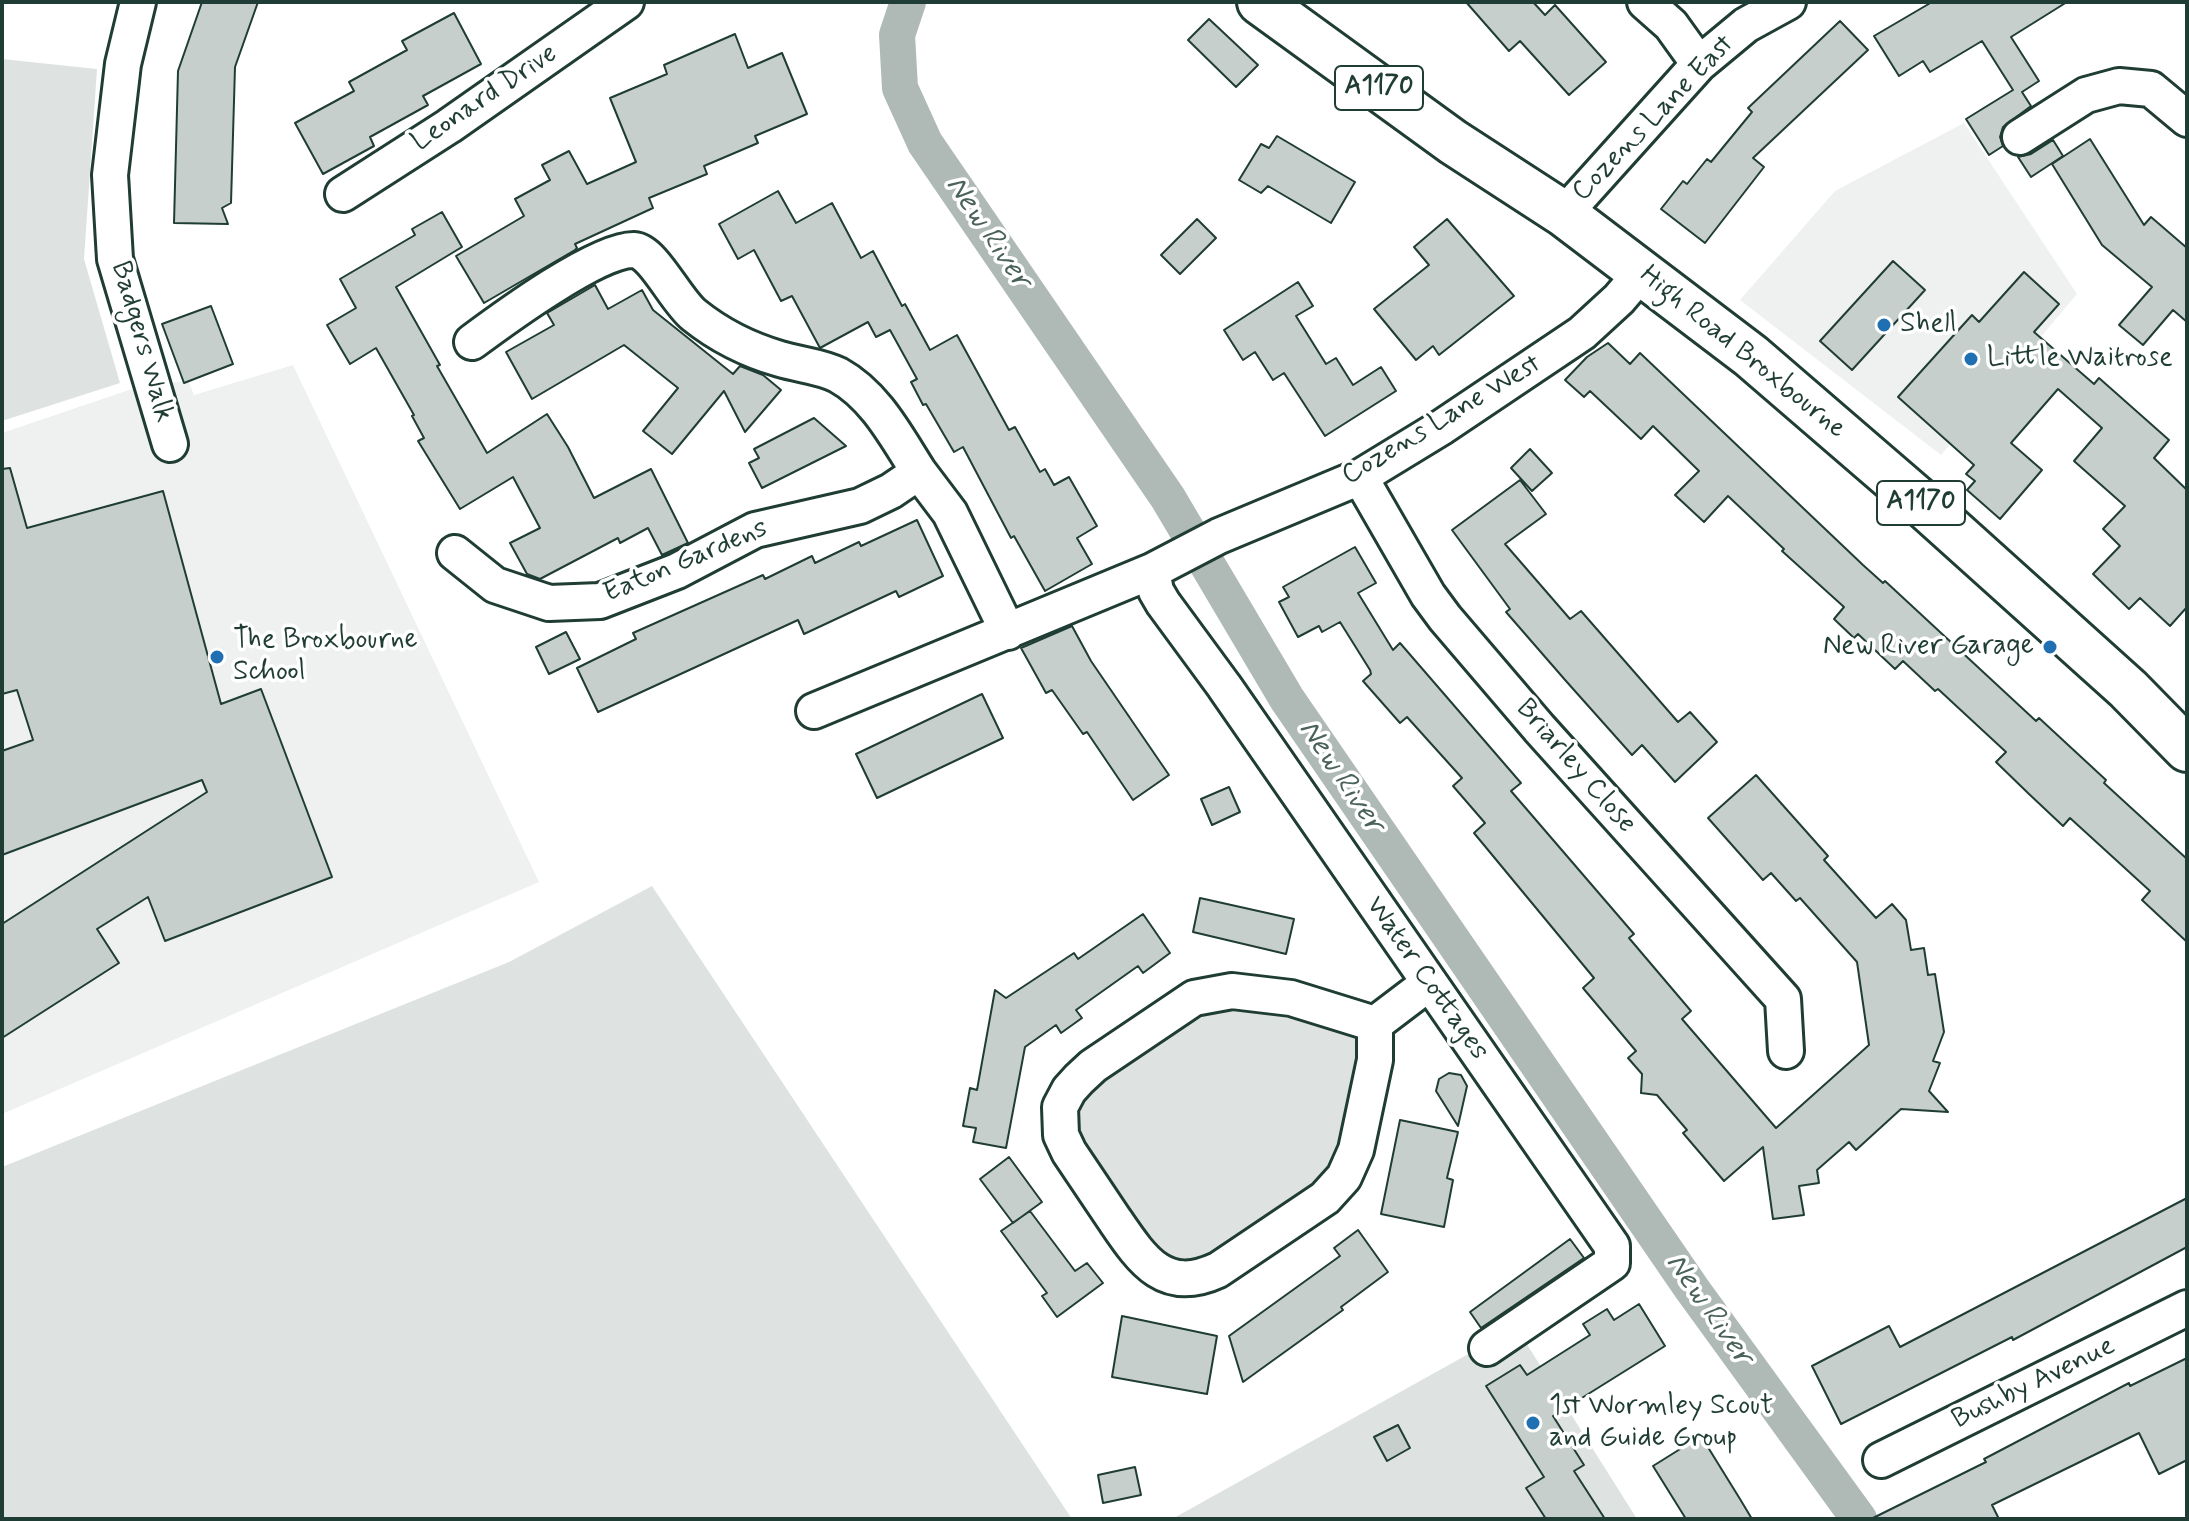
<!DOCTYPE html>
<html>
<head>
<meta charset="utf-8">
<style>
	body { margin:0 }
	#map { position:relative; width:2189px; height:1521px; overflow:hidden; background:#fff; font-family:Mynerve,sans-serif }
	canvas { display:block }
	.frame { position:absolute; inset:0; border:4px solid #1f3d34; pointer-events:none }
</style>
</head>
<body>
<div id="map">
<canvas width="2189" height="1521"></canvas>
<div class="frame"></div>
</div>
<script>
const ctx = document.querySelector('canvas').getContext('2d');
ctx.lineJoin = 'round';
function fillPath(path, color) { ctx.fillStyle = color; ctx.fill(path, 'evenodd'); }
function stroke(path, color, width, dash) { ctx.strokeStyle = color; ctx.lineWidth = width; ctx.lineCap = dash ? 'butt' : 'round'; ctx.setLineDash(dash || []); ctx.stroke(path); }
function drawText(font, color, halo, rows, align = 'center') {
  ctx.font = font + ' Mynerve,sans-serif'; ctx.lineWidth = 7; ctx.setLineDash([]); ctx.textBaseline = 'middle'; ctx.strokeStyle = halo; ctx.fillStyle = color; for (const [text, x, y, turn = 0] of rows) {
    ctx.save(); ctx.translate(x, y); ctx.rotate((+turn || 0) * Math.PI / 180); ctx.textAlign = isNaN(turn) ? turn : align; if (halo) ctx.strokeText(text, 0, 0); ctx.fillText(text, 0, 0); ctx.restore();
  }
}
fillPath(new Path2D(`
	M 1964,123 L 2077,294 L 1941,455 L 1740,300 L 1835,191 Z
	M 293,365 L 539,882 L 2,1114 L 2,433 L 129,390 L 188,380 L 194,395 Z`), '#eef1f0');
fillPath(new Path2D(`
	M 2,59 L 97,69 L 84,259 L 120,383 L 2,421 Z
	M 652,886 L 1072,1519 L 2,1519 L 2,1167 L 509,962 Z
	M 1214,1006 L 1266,1006 L 1352,1034 L 1362,1049 L 1337,1169 L 1212,1263 L 1165,1262 L 1077,1145 L 1073,1118 L 1081,1093 L 1180,1022 Z
	M 1523,1338 L 1637,1519 L 1172,1519 L 1481,1347 Z`), '#dee3e2');
stroke(new Path2D(`
	M 908,2 L 897,35 L 900,88 L 925,143 L 1168,498 L 1287,699 L 1692,1289 L 1859,1519`), '#afbab7', 36);
const building = new Path2D(`
	M 202,2 L 258,2 L 235,67 L 231,203 L 222,208 L 228,224 L 174,223 L 178,71 Z
	M 1466,2 L 1533,2 L 1545,15 L 1555,5 L 1606,62 L 1569,95 L 1520,41 L 1509,51 Z
	M 1932,2 L 2067,2 L 2011,37 L 2039,81 L 2022,92 L 2031,106 L 2003,127 L 2000,137 L 2003,146 L 1989,155 L 1966,119 L 2013,90 L 1982,41 L 1930,72 L 1923,61 L 1899,76 L 1874,36 Z
	M 454,13 L 481,64 L 423,96 L 428,105 L 370,137 L 374,146 L 323,174 L 295,123 L 354,91 L 349,82 L 407,50 L 402,41 Z
	M 1209,19 L 1258,65 L 1236,87 L 1188,40 Z
	M 1840,21 L 1868,50 L 1753,158 L 1764,167 L 1705,243 L 1661,209 L 1683,181 L 1687,184 L 1707,159 L 1711,162 L 1752,112 L 1748,108 Z
	M 735,34 L 748,68 L 782,53 L 807,114 L 755,136 L 758,143 L 704,166 L 707,174 L 649,198 L 653,208 L 575,244 L 577,248 L 575,250 L 484,303 L 456,256 L 524,216 L 515,199 L 550,180 L 542,165 L 569,151 L 587,184 L 636,162 L 610,98 L 667,74 L 664,65 Z
	M 1277,136 L 1355,182 L 1331,223 L 1268,186 L 1261,193 L 1239,180 L 1261,144 L 1269,148 Z
	M 2090,139 L 2144,225 L 2151,217 L 2187,248 L 2187,322 L 2173,310 L 2143,345 L 2119,325 L 2152,287 L 2102,245 L 2052,164 Z
	M 2053,140 L 2063,156 L 2031,177 L 2018,157 L 2031,154 Z
	M 778,191 L 796,223 L 832,203 L 861,258 L 873,251 L 902,306 L 905,304 L 930,350 L 957,335 L 1009,430 L 1015,427 L 1040,472 L 1045,469 L 1054,485 L 1069,477 L 1097,526 L 1077,538 L 1092,564 L 1045,591 L 1014,536 L 1011,538 L 963,447 L 954,452 L 926,404 L 923,405 L 911,382 L 917,379 L 890,330 L 876,337 L 868,322 L 820,348 L 792,296 L 781,301 L 754,250 L 738,259 L 719,224 Z
	M 442,212 L 462,247 L 396,287 L 440,365 L 437,366 L 487,453 L 547,414 L 568,447 L 594,498 L 651,469 L 688,543 L 662,555 L 648,528 L 620,543 L 618,538 L 540,579 L 527,574 L 510,543 L 540,528 L 513,477 L 460,509 L 418,441 L 424,438 L 412,416 L 414,415 L 376,348 L 350,364 L 327,325 L 356,308 L 340,279 L 415,235 L 412,229 Z
	M 1197,219 L 1216,238 L 1180,274 L 1161,255 Z
	M 1447,219 L 1514,296 L 1439,355 L 1433,346 L 1416,360 L 1374,309 L 1429,265 L 1414,247 Z
	M 1893,261 L 1925,290 L 1852,370 L 1820,341 Z
	M 2024,272 L 2059,304 L 2034,332 L 2094,384 L 2099,378 L 2169,440 L 2154,458 L 2187,490 L 2187,607 L 2170,626 L 2140,598 L 2129,609 L 2093,574 L 2120,546 L 2103,529 L 2125,506 L 2074,461 L 2102,428 L 2058,389 L 2011,443 L 2042,470 L 2000,519 L 1967,490 L 1975,481 L 1966,474 L 1974,465 L 1898,397 L 1972,315 L 1979,322 Z
	M 1298,282 L 1313,306 L 1296,316 L 1326,364 L 1336,358 L 1353,385 L 1381,367 L 1396,391 L 1325,436 L 1284,373 L 1273,380 L 1255,352 L 1243,360 L 1224,330 Z
	M 595,285 L 608,309 L 642,290 L 653,310 L 733,374 L 740,366 L 763,375 L 781,390 L 745,432 L 724,391 L 672,454 L 643,431 L 678,388 L 624,345 L 532,399 L 506,352 L 554,325 L 547,313 Z
	M 211,306 L 233,364 L 184,383 L 162,324 Z
	M 1608,343 L 1630,364 L 1640,353 L 1863,565 L 1883,583 L 1885,581 L 2036,721 L 2039,718 L 2106,780 L 2104,783 L 2187,859 L 2187,942 L 2142,900 L 2150,891 L 2070,818 L 2063,826 L 2029,794 L 1996,762 L 2006,752 L 1938,689 L 1935,691 L 1903,661 L 1895,669 L 1858,634 L 1854,638 L 1834,619 L 1844,607 L 1782,551 L 1784,549 L 1728,496 L 1704,522 L 1675,495 L 1699,471 L 1653,426 L 1641,439 L 1590,391 L 1584,397 L 1565,380 L 1587,357 Z
	M 814,418 L 846,446 L 762,488 L 749,463 L 759,458 L 754,449 Z
	M 1530,449 L 1552,473 L 1532,491 L 1511,468 Z
	M 10,468 L 27,528 L 163,491 L 221,704 L 261,689 L 332,877 L 165,941 L 148,897 L 97,929 L 119,963 L 2,1038 L 2,924 L 207,792 L 202,780 L 2,855 L 2,751 L 33,740 L 17,690 L 2,694 L 2,469 Z
	M 1520,480 L 1546,514 L 1505,544 L 1570,619 L 1581,611 L 1678,722 L 1690,712 L 1717,742 L 1675,782 L 1642,745 L 1632,755 L 1566,681 L 1506,612 L 1510,609 L 1452,530 Z
	M 917,520 L 943,576 L 899,597 L 896,591 L 804,634 L 798,620 L 598,712 L 577,668 L 636,639 L 633,633 L 763,575 L 765,579 L 812,556 L 815,563 L 859,542 L 861,546 Z
	M 1355,547 L 1376,583 L 1358,593 L 1393,650 L 1400,643 L 1521,783 L 1511,791 L 1634,934 L 1629,938 L 1691,1011 L 1682,1019 L 1776,1128 L 1869,1045 L 1857,962 L 1800,898 L 1796,901 L 1771,873 L 1763,880 L 1708,818 L 1756,775 L 1828,856 L 1824,860 L 1876,918 L 1892,904 L 1906,920 L 1911,950 L 1924,948 L 1928,975 L 1935,974 L 1944,1032 L 1933,1061 L 1940,1063 L 1929,1091 L 1948,1112 L 1901,1109 L 1856,1150 L 1849,1142 L 1817,1170 L 1819,1183 L 1799,1186 L 1804,1215 L 1773,1219 L 1763,1147 L 1724,1181 L 1683,1133 L 1687,1130 L 1657,1095 L 1641,1093 L 1642,1074 L 1628,1058 L 1636,1051 L 1583,988 L 1594,978 L 1474,833 L 1485,823 L 1453,786 L 1462,778 L 1407,717 L 1400,723 L 1363,681 L 1371,674 L 1370,670 L 1340,622 L 1322,632 L 1319,626 L 1298,637 L 1279,602 L 1289,597 L 1283,587 Z
	M 1072,626 L 1091,661 L 1169,775 L 1133,800 L 1087,732 L 1083,734 L 1052,690 L 1046,693 L 1021,648 Z
	M 566,632 L 580,659 L 549,674 L 536,647 Z
	M 982,694 L 1003,738 L 877,798 L 856,754 Z
	M 1229,787 L 1240,812 L 1212,825 L 1201,799 Z
	M 1200,898 L 1294,919 L 1286,954 L 1193,932 Z
	M 1143,914 L 1170,953 L 1143,973 L 1138,966 L 1076,1010 L 1082,1018 L 1061,1033 L 1056,1025 L 1025,1047 L 1006,1148 L 973,1142 L 976,1128 L 963,1126 L 970,1088 L 977,1090 L 995,990 L 1006,998 L 1074,953 L 1078,959 Z
	M 1449,1073 L 1461,1075 L 1467,1086 L 1458,1126 L 1436,1091 L 1439,1079 Z
	M 1400,1120 L 1458,1132 L 1447,1178 L 1453,1180 L 1444,1227 L 1381,1214 Z
	M 1009,1157 L 1042,1202 L 1013,1223 L 980,1179 Z
	M 2187,1198 L 2187,1247 L 2013,1340 L 2012,1337 L 1841,1424 L 1812,1366 L 1889,1326 L 1900,1347 Z
	M 1030,1211 L 1075,1271 L 1087,1263 L 1103,1283 L 1057,1317 L 1042,1296 L 1047,1293 L 1001,1231 Z
	M 1358,1230 L 1388,1272 L 1341,1307 L 1343,1310 L 1243,1382 L 1229,1336 L 1340,1256 L 1334,1248 Z
	M 1570,1239 L 1584,1258 L 1481,1328 L 1470,1312 Z
	M 1639,1304 L 1665,1346 L 1553,1416 L 1584,1465 L 1574,1471 L 1605,1519 L 1546,1519 L 1526,1488 L 1544,1477 L 1486,1386 L 1520,1365 L 1527,1375 L 1590,1335 L 1583,1324 L 1607,1309 L 1614,1320 Z
	M 1122,1316 L 1217,1336 L 1207,1394 L 1112,1377 Z
	M 2187,1358 L 2187,1460 L 2159,1474 L 2139,1433 L 1992,1505 L 1999,1519 L 1871,1519 L 1986,1462 L 1984,1459 L 2129,1383 L 2130,1386 Z
	M 1398,1425 L 1410,1448 L 1387,1461 L 1374,1437 Z
	M 1701,1436 L 1740,1499 L 1752,1519 L 1686,1519 L 1653,1466 Z
	M 1135,1467 L 1141,1495 L 1103,1503 L 1098,1475 Z`);
fillPath(building, '#c7cfcc');
stroke(building, '#1f3d34', 2);
const minor = new Path2D(`
	M 138,2 L 123,64 L 110,175 L 115,259 L 170,444
	M 1645,2 L 1671,25 L 1699,64
	M 2020,137 L 2086,95 L 2119,86 L 2151,89 L 2187,119
	M 343,194 L 449,126 L 626,2
	M 1564,214 L 1699,64 L 1746,25 L 1788,2
	M 472,342 C 503,319 598,249 634,250 C 653,251 676,301 694,315 C 720,336 749,350 780,359 C 800,365 820,366 838,375 C 876,396 897,438 919,472
	M 1360,477 L 1428,595 L 1445,618 L 1539,728 L 1783,999 L 1786,1051
	M 455,553 L 495,585 L 549,603 L 600,601 L 677,571 L 755,530 L 860,506 L 891,491 L 919,472 L 950,513 L 1008,632
	M 1152,571 L 1156,591 L 1163,603 L 1224,686 L 1612,1246 L 1612,1263 L 1487,1348
	M 814,711 L 1152,571 L 1219,536 L 1360,477 L 1442,427 L 1582,333 L 1619,299 L 1642,272
	M 1232,991 L 1291,998 L 1375,1024 L 1375,1060 L 1356,1150 L 1344,1177 L 1325,1198 L 1218,1270 C 1164,1295 1142,1260 1114,1219 C 1099,1197 1084,1174 1069,1152 L 1061,1135 L 1060,1107 L 1069,1090 L 1079,1079 L 1093,1066 L 1194,998 Z
	M 1375,1024 L 1429,983
	M 1881,1460 L 2187,1308`);
const primary = new Path2D(`
	M 1260,2 L 1453,142 L 1564,214 L 1751,356 L 1918,500 L 2128,689 L 2187,749`);
stroke(minor, '#1f3d34', 40);
stroke(primary, '#1f3d34', 50);
stroke(minor, '#fff', 34);
stroke(primary, '#fff', 44);
for (const [x, y, r, color] of [
	[1884,325,8,"#1f6fb2"],
	[1971,359,8,"#1f6fb2"],
	[2050,647,8,"#1f6fb2"],
	[217,657,8,"#1f6fb2"],
	[1533,1423,8,"#1f6fb2"]
]) { const dot = new Path2D(); dot.arc(x, y, r, 0, 2 * Math.PI); ctx.fillStyle = color; ctx.fill(dot); stroke(dot, '#fff', 3); }
for (const [x, y, w] of [
	[1379,88,88],
	[1921,503,88]
]) { const box = new Path2D(); box.roundRect(x - w / 2, y - 22, w, 44, 6); ctx.fillStyle = '#fff'; ctx.fill(box); stroke(box, '#1f3d34', 2); }
drawText('bold 26px', '#1f3d34', null, [
	["A1170",1379,88],
	["A1170",1921,503]
]);
drawText('28px', '#1f3d34', '#fff', [
	["Leonard Drive",485,99,-34],
	["Cozens Lane East",1654,119,-46],
	["Badgers Walk",141,342,74],
	["High Road Broxbourne",1742,353,39],
	["Cozens Lane West",1442,421,-31],
	["Eaton Gardens",686,562,-23],
	["Briarley Close",1575,767,49],
	["Water Cottages",1426,979,55],
	["Bushby Avenue",2034,1384,-26]
]);
drawText('28px', '#1f3d34', '#fff', [
	["Shell",1900,325],
	["Little Waitrose",1987,359],
	["The Broxbourne",233,641],
	["School",233,673],
	["New River Garage",2034,647,"right"],
	["1st Wormley Scout",1549,1407],
	["and Guide Group",1549,1439]
], 'left');
drawText('italic 30px', '#4a625b', '#fff', [
	["New River",987,233,56],
	["New River",1340,777,56],
	["New River",1708,1310,55]
]);
</script>
</body>
</html>
